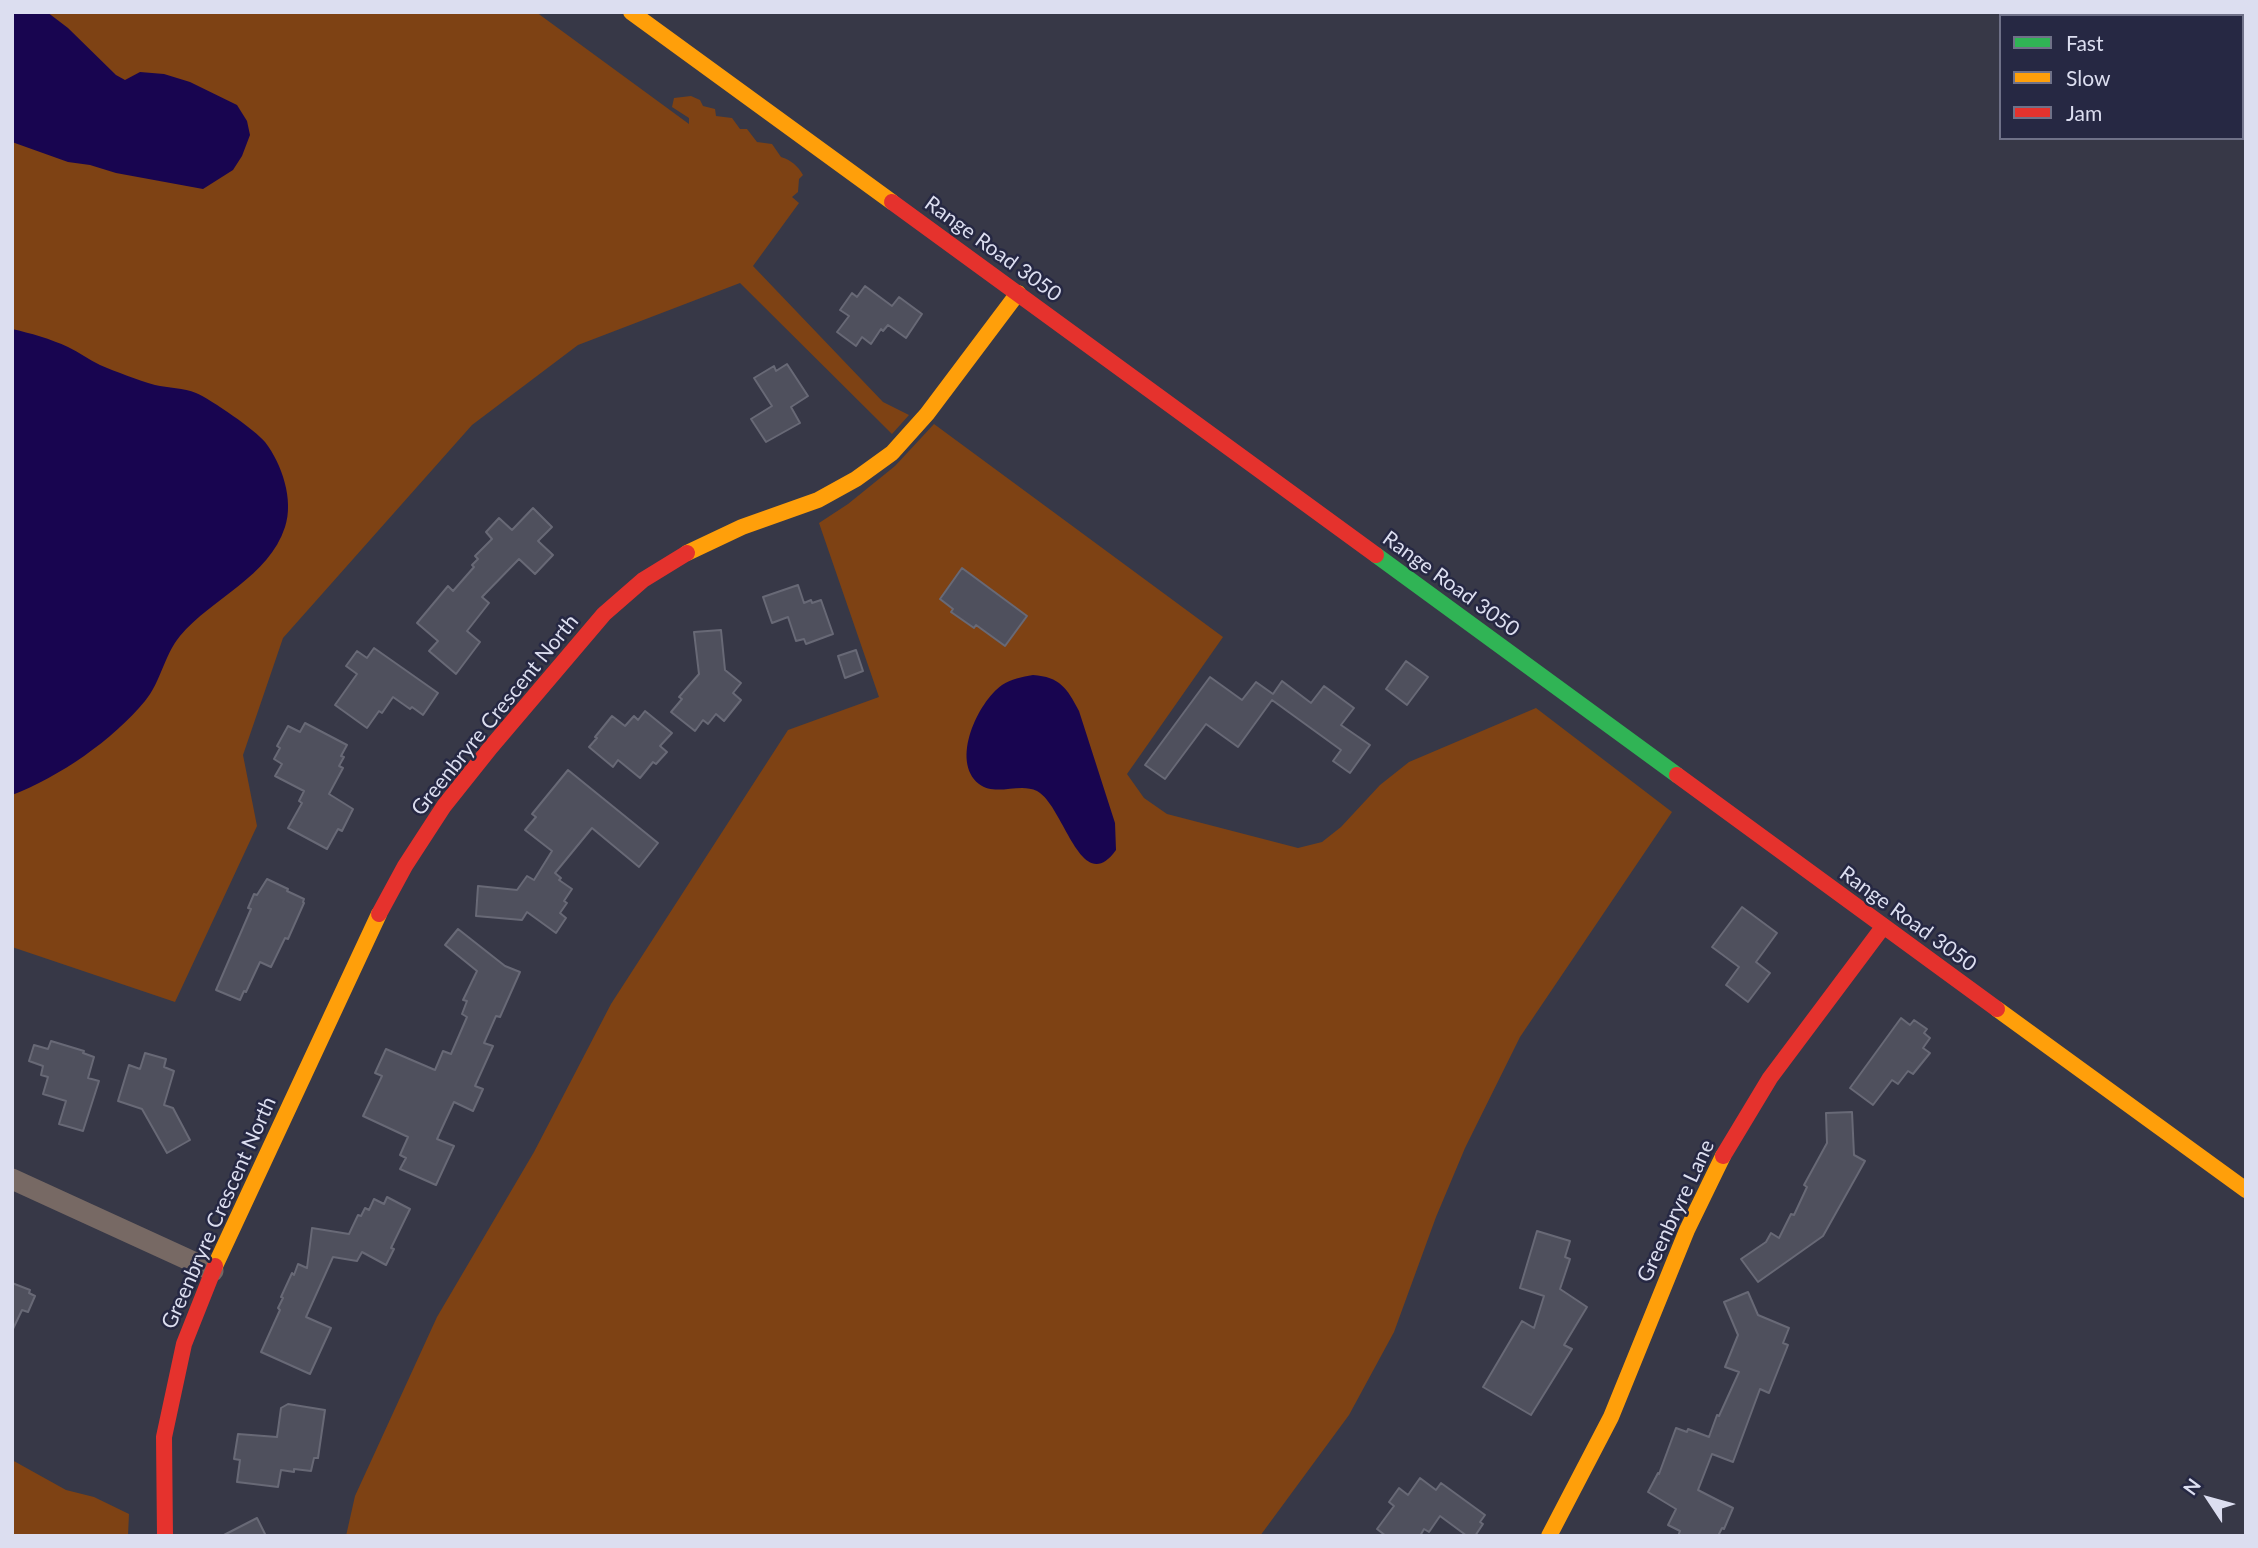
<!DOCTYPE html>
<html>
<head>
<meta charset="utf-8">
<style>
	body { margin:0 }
	#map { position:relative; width:2258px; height:1548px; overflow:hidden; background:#373847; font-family:Lato,sans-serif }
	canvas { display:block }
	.frame { position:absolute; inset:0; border:14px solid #dcdef0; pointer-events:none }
	.legend { position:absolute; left:1999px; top:14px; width:245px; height:126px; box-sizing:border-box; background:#262843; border:2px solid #6f7188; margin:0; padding:9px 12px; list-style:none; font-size:21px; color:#dcdef0 }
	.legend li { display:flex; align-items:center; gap:14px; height:35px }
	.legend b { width:35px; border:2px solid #6f7188 }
	.north { position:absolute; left:2174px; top:1464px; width:70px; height:70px; -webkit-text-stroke:5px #262843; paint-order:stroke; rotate:306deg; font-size:19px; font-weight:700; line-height:28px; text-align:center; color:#dcdef0 }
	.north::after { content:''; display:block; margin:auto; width:24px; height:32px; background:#dcdef0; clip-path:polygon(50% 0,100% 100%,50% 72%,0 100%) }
</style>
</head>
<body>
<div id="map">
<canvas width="2258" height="1548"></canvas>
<div class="frame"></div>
<ul class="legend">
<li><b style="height:9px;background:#30b455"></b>Fast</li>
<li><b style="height:9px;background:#ff9f0a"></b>Slow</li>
<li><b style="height:9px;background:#e5322d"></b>Jam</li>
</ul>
<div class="north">N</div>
</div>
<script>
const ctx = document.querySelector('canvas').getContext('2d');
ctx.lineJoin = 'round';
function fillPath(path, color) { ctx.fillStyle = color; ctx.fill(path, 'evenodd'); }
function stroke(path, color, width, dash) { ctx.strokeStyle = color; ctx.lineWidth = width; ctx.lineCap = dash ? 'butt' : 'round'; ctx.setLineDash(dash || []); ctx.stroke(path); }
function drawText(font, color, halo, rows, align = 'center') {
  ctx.font = font + ' Lato,sans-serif'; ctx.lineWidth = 5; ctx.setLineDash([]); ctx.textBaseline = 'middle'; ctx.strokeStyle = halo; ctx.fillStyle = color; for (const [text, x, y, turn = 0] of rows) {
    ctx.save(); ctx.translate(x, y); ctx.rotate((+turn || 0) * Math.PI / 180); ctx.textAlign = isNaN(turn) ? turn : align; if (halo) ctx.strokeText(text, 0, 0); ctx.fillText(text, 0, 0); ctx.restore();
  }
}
fillPath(new Path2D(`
	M 12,12 L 536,12 L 689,124 L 689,118 L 672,107 L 674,98 L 691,96 L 700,100 L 703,106 L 715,109 L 716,116 L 732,118 L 740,129 L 747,129 L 757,142 L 772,144 L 781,157 C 791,160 798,166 803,175 L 799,179 L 798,192 L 792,197 L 799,203 L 753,266 L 883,402 L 909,415 L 892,434 L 740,283 L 578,345 L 472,425 L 283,638 L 243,755 L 257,826 L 175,1002 L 12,947 Z
	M 934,424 L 1223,637 L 1127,774 L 1144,798 L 1167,814 L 1298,848 L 1322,842 L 1341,827 L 1380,785 L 1409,762 L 1536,708 L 1672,812 L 1520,1037 L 1465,1148 L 1436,1217 L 1394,1332 L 1349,1415 L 1260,1536 L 346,1536 L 355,1496 L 437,1317 L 534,1152 L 611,1004 L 788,730 L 879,697 L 819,523 L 848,504 L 895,466 Z
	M 12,1460 L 66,1490 L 94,1497 L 129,1514 L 128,1536 L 12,1536 Z`), '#7e4214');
fillPath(new Path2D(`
	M 12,12 L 47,12 L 68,28 L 116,75 L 125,80 L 140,72 L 164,74 L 190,82 L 237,105 L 247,121 L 250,135 L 242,156 L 233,170 L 203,189 L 116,173 L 90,165 L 68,162 L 12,142 Z
	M 12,329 C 30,333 51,339 68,347 C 79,352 89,360 100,365 C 117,372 137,380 155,385 C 168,388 184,388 196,393 C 212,400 255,430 265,442 C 282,464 294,500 285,527 C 269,577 212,598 180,636 C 164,655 161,682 145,701 C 113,740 59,777 12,795 Z
	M 1033,675 C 1060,677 1067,688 1079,711 L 1115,823 L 1116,850 C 1081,899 1064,805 1037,791 C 1019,782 996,797 979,784 C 950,761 978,702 1002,685 C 1011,679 1022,677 1033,675 Z`), '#180550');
const building = new Path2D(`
	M 865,286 L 892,306 L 899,297 L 922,314 L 906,338 L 888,325 L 883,331 L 881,329 L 871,344 L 862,337 L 856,346 L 837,332 L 849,316 L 840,310 L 852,293 L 857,297 Z
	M 787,364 L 808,396 L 791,407 L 800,423 L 766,442 L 751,419 L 772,406 L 754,378 L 774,366 L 776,371 Z
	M 533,508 L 552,527 L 538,541 L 553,555 L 535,574 L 519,559 L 482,597 L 489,603 L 467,631 L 480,642 L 456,674 L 429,651 L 438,641 L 417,623 L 448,586 L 453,591 L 474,567 L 472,565 L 478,559 L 475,556 L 492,539 L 486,532 L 499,518 L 512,530 Z
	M 962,568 L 1027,616 L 1005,646 L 976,625 L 974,628 L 951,612 L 953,609 L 940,599 Z
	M 798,585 L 804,603 L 811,600 L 812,603 L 821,600 L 833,634 L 806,644 L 804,639 L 796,641 L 788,617 L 772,623 L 763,597 Z
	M 721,630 L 725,670 L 741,683 L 733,693 L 741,700 L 724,721 L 716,714 L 708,724 L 703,720 L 695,731 L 671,712 L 682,699 L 679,697 L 699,674 L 694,632 Z
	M 374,648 L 438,693 L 423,715 L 412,707 L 410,709 L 393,697 L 382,713 L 379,711 L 367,728 L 335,705 L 357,674 L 346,666 L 357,651 L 367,658 Z
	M 856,650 L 863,671 L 845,678 L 838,656 Z
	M 1406,661 L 1428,677 L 1407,705 L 1386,689 Z
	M 1210,677 L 1242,700 L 1256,682 L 1273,694 L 1282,681 L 1311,703 L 1324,686 L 1354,708 L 1341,725 L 1370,745 L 1350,773 L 1333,761 L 1341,750 L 1272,700 L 1238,747 L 1206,724 L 1165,779 L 1145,765 Z
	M 645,711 L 672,733 L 660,746 L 667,752 L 656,764 L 653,762 L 640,778 L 618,760 L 613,767 L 589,747 L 597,738 L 595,737 L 612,716 L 625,726 L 634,716 L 638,720 Z
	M 305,723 L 347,745 L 341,756 L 344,757 L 339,766 L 343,768 L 329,794 L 353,809 L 342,831 L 338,829 L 327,849 L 288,828 L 302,803 L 299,801 L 304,791 L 275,776 L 282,764 L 274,759 L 280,748 L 277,746 L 288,726 L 300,732 Z
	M 568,770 L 658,843 L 639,867 L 592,828 L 555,873 L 561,878 L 559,880 L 572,889 L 564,901 L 567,903 L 560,913 L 566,918 L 556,933 L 527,912 L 522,920 L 476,916 L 478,886 L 517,890 L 527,876 L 534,880 L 552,851 L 525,830 L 536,817 L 532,814 Z
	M 267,879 L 288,889 L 287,891 L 304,899 L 303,902 L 304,903 L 288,939 L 285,938 L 271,967 L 260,962 L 246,992 L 244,991 L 240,1000 L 216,990 L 251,909 L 248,908 L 254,894 L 257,895 Z
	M 1742,907 L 1777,933 L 1756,962 L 1770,973 L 1748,1002 L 1726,985 L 1739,967 L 1712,947 Z
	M 458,929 L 505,966 L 520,972 L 500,1017 L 496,1016 L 484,1043 L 493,1046 L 475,1086 L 483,1089 L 473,1111 L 454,1102 L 437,1139 L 454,1146 L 436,1185 L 400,1169 L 406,1158 L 400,1155 L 408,1137 L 363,1116 L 382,1076 L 375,1073 L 386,1049 L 435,1070 L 443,1051 L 451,1054 L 467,1017 L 462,1014 L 467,1001 L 463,1000 L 477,971 L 445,945 Z
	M 1901,1018 L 1910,1025 L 1914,1020 L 1927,1029 L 1924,1033 L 1930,1038 L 1923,1048 L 1930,1053 L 1913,1074 L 1908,1071 L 1898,1084 L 1892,1080 L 1873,1105 L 1850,1088 Z
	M 51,1041 L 84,1051 L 83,1053 L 94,1057 L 88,1078 L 99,1081 L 83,1131 L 59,1124 L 66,1101 L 43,1094 L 48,1077 L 41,1075 L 43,1066 L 29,1061 L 34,1045 L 48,1049 Z
	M 145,1053 L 166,1059 L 164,1067 L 174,1071 L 164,1105 L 173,1108 L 190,1140 L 167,1153 L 142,1109 L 118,1101 L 129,1065 L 140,1069 Z
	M 1852,1112 L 1854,1155 L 1865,1161 L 1823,1236 L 1758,1282 L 1741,1259 L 1766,1242 L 1771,1233 L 1779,1238 L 1791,1214 L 1794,1215 L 1807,1187 L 1804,1185 L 1827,1143 L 1826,1113 Z
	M 387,1197 L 410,1209 L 391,1248 L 394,1249 L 386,1265 L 362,1252 L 357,1261 L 333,1257 L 306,1317 L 331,1328 L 310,1374 L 261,1352 L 280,1310 L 278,1308 L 283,1298 L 281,1297 L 292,1273 L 294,1275 L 298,1264 L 307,1268 L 312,1228 L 349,1234 L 358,1215 L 361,1216 L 365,1208 L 369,1210 L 374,1199 L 384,1204 Z
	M 1537,1231 L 1570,1241 L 1565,1257 L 1570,1259 L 1560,1289 L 1587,1307 L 1564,1345 L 1572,1349 L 1531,1415 L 1483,1387 L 1522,1321 L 1534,1328 L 1544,1296 L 1520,1288 Z
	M 12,1283 L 30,1290 L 29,1293 L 35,1296 L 28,1312 L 22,1310 L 12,1331 Z
	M 1748,1292 L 1758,1315 L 1789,1328 L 1783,1343 L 1788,1345 L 1769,1393 L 1760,1389 L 1733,1462 L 1712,1454 L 1698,1490 L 1733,1508 L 1724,1529 L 1722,1528 L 1718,1536 L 1678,1536 L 1680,1531 L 1668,1525 L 1676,1509 L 1648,1492 L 1658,1473 L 1659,1474 L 1676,1428 L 1687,1432 L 1688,1429 L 1709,1437 L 1717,1415 L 1719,1416 L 1739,1372 L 1725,1367 L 1738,1335 L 1724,1302 Z
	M 288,1404 L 325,1410 L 318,1458 L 314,1458 L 311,1471 L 294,1469 L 294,1472 L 281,1470 L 278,1487 L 237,1482 L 240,1460 L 234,1459 L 238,1434 L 277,1437 L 281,1408 Z
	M 1420,1478 L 1436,1490 L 1441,1483 L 1485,1515 L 1480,1522 L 1483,1524 L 1475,1536 L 1467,1536 L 1440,1516 L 1429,1532 L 1424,1529 L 1420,1536 L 1386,1536 L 1377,1529 L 1394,1506 L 1389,1502 L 1399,1488 L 1408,1495 Z
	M 257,1518 L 266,1536 L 222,1536 Z`);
fillPath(building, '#4f505d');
stroke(building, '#686976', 2);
stroke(new Path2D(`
	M 12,1179 L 213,1271`), '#776964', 21);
stroke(new Path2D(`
	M 1376,555 L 1677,775`), '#30b455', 16);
stroke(new Path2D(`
	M 631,12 L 892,202
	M 687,553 L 742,527 L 818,500 L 856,479 L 892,453 L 927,414 L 1018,293
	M 1997,1009 L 2246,1190
	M 215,1266 L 379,914
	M 1549,1536 L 1611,1417 L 1687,1230 L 1723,1156`), '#ff9f0a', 16);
stroke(new Path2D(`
	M 892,202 L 1376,555
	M 1677,775 L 1997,1009
	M 379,914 L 405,866 L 444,806 L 491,747 L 604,614 L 643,580 L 687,553
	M 1723,1156 L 1770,1078 L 1883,927
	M 165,1536 L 164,1437 L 184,1344 L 215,1266`), '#e5322d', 16);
drawText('21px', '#dcdef0', '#262843', [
	["Range Road 3050",993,249,36],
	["Range Road 3050",1451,584,36],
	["Greenbryre Crescent North",495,715,-51],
	["Range Road 3050",1908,919,36],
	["Greenbryre Lane",1676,1211,-65],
	["Greenbryre Crescent North",219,1213,-66]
]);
</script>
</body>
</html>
